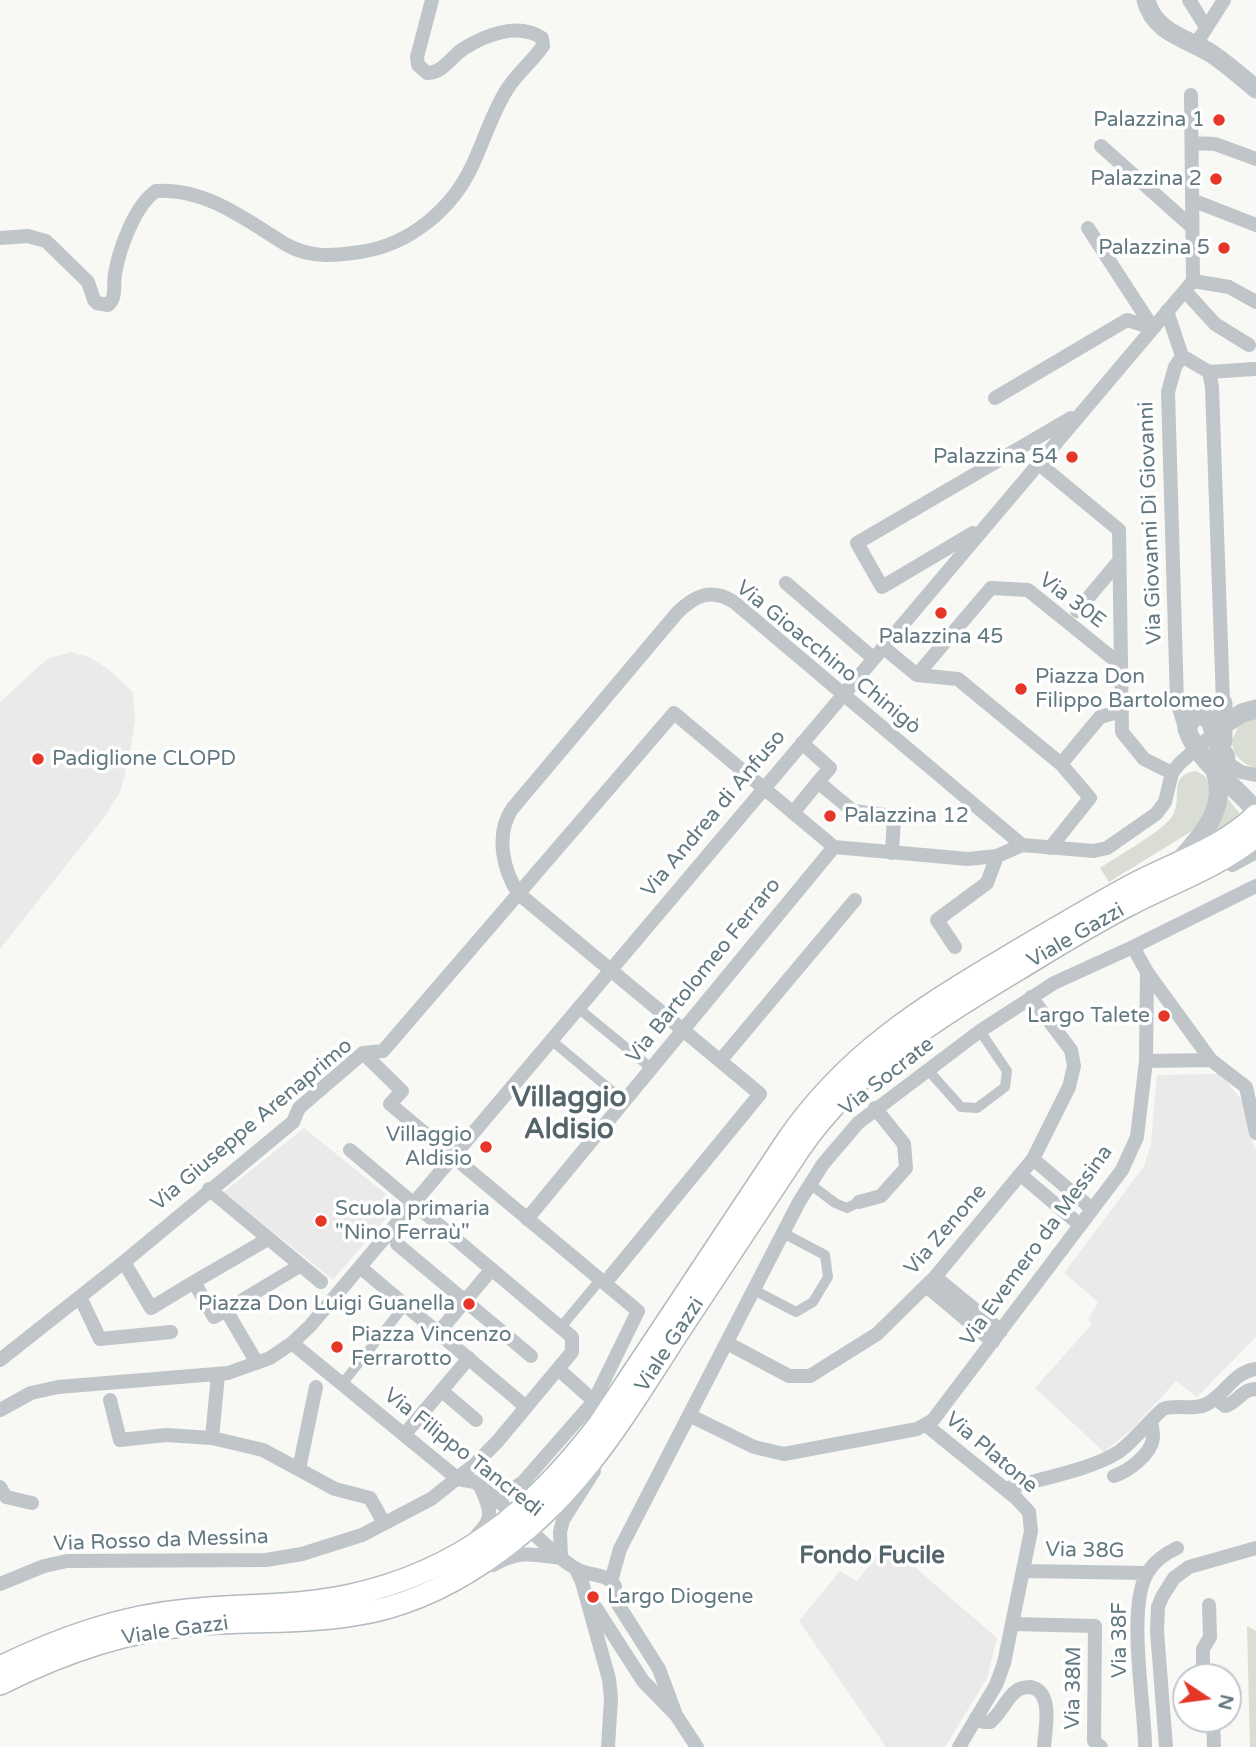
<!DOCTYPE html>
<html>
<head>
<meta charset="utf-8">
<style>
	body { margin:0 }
	#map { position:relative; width:1256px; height:1747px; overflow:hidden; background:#f8f8f5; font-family:"Varela Round",sans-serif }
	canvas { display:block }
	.north { position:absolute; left:1172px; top:1663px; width:70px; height:70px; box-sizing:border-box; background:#fff; border:2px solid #c1c9cd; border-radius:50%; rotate:103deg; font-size:19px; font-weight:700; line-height:28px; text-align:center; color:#637981 }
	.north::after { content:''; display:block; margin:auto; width:24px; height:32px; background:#e63628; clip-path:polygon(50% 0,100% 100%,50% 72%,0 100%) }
</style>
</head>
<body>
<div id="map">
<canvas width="1256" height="1747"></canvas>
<div class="north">N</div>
</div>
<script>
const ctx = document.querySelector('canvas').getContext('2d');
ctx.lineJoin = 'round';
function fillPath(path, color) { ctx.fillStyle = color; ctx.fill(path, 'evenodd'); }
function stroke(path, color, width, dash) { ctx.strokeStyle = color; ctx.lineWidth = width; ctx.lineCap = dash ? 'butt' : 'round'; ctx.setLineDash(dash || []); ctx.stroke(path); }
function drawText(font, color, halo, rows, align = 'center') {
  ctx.font = font + ' "Varela Round",sans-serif'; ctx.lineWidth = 7; ctx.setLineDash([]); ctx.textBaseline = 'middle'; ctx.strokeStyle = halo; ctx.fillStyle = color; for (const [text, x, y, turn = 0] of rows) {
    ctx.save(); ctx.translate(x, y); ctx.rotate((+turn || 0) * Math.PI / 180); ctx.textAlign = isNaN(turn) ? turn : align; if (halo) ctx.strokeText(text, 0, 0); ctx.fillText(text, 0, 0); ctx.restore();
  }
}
fillPath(new Path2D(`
	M 71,652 L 89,657 L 108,669 L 133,692 L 135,721 L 129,757 L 120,792 L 105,816 L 0,949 L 0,702 L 47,659 Z
	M 1221,1074 L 1243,1102 L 1252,1143 L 1256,1149 L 1256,1337 L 1197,1397 L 1176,1381 L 1133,1428 L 1104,1452 L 1035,1388 L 1092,1324 L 1088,1319 L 1098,1302 L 1064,1273 L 1144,1166 L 1151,1144 L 1157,1075 Z
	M 304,1128 L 398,1204 L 333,1280 L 224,1192 Z
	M 887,1543 L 997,1638 L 987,1678 L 945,1747 L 886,1747 L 799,1621 L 840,1571 L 857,1581 Z`), '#e9eae9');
fillPath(new Path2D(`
	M 1256,717 L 1256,768 C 1242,764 1232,755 1232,740 L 1240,723 Z
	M 1196,771 L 1205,776 L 1213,793 L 1199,825 L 1192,831 L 1109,882 L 1100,868 C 1116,857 1165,830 1173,815 C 1183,797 1167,775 1196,771 Z
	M 1227,798 L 1241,815 L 1229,825 L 1213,832 L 1224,814 Z
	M 1247,1626 L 1256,1631 L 1256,1747 L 1250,1747 Z`), '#d9ddd4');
const secondary = new Path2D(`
	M 0,1667 C 60,1638 121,1616 187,1610 C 242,1604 297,1607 351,1595 C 460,1571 533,1511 599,1424 L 788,1139 C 846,1055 921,1008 1007,957 C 1048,933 1089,908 1132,885 C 1173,863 1223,848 1256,815
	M 0,1684 C 60,1654 123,1631 191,1625 C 245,1620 300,1624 354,1615 C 447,1601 532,1536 589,1464 C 624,1420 653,1371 684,1324 C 723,1265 762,1206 801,1147 C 857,1067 936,1019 1019,969 C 1055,947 1092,924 1129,905 C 1171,883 1220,866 1256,836`);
stroke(secondary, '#b1babd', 24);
stroke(new Path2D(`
	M 578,1008 L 651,1068
	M 551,1040 L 624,1101
	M 927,1069 L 961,1107 L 977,1108 L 1005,1087 L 1007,1071 L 980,1031
	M 810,1184 L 835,1203 L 847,1208 L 859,1202
	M 754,1290 L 796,1312 L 813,1302 L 828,1277 L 825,1255 L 783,1233
	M 561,1327 L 600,1280
	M 342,1384 L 405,1305`), '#bfc5c8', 10);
stroke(new Path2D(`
	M 1189,0 L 1206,27
	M 1196,44 L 1224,0
	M 1192,143 L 1215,144 L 1256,159
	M 1101,146 L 1192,227
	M 1192,200 L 1256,225
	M 1088,228 L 1153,328
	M 0,238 L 28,236 L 46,241 L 88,282 L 94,300 L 97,303 L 108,305 C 117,297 113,285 115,274 C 119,249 135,205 156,191 C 205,187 247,221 287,245 C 311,258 333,256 360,252 C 409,245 452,210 473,164 C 484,140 492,114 506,91 C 516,74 532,62 543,46 L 542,38 C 518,22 485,35 463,49 C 451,57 443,73 427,73 L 418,65 L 417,57 L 432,0
	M 1193,281 L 1229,287 L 1256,302
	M 1185,291 L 1215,324 L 1249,345
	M 1167,311 L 1182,356 L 1209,372 L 1212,387 L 1223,703
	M 1182,356 L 1175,367 L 1168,392 L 1177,702 L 1187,734
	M 1209,372 L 1254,369
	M 995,398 L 1127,320 L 1153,328
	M 1038,463 L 1119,530 L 1122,732 L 1144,759 L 1172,773
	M 973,533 L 882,587 L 857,543 L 1071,418
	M 786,583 L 873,658
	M 1077,611 L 1119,561
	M 883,647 L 917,675
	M 917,675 L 958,679 L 1061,764 L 1090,798 L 1050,848
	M 917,675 L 991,588 L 1028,590 L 1121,665
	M 802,743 L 830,768 L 818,782 L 853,811 L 894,816 L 892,853
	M 1061,764 L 1100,717 L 1121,711
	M 1232,766 L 1241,772 L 1256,775
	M 793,813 L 818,782
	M 1232,865 L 1256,852
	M 955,947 L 937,920 L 987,883 L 997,856
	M 1147,972 L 1211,1060
	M 363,1053 L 402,1091 L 390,1104 L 638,1311 L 594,1401 L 523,1482 L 497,1499
	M 720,1061 L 855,900
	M 1146,1061 L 1211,1060 L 1246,1087 L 1256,1133
	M 1033,1159 L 1092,1209
	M 1021,1175 L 1080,1225
	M 209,1189 L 321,1282
	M 859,1202 L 881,1196 L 906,1168 L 904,1144 L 875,1108
	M 527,1219 L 834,847
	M 397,1244 L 531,1356
	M 124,1262 L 151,1308 L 194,1282 L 214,1317 L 226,1310 L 257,1363
	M 360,1267 L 526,1407
	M 935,1277 L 1001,1331
	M 194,1282 L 268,1239
	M 605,1283 L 760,1094 L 519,894 C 503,871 495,835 512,809 L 677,613 C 695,595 711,588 734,602 L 1022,845
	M 926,1286 L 993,1342
	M 80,1297 L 100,1339 L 171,1332
	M 226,1310 L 301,1265
	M 438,1333 L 492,1269
	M 292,1343 L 458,1479 L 475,1482 L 503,1505
	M 727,1343 L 789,1376 L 810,1376 L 877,1334 L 935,1277 L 1033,1159 L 1069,1087 L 1074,1066 L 1071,1050 L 1031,997
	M 0,1360 L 124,1262 L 293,1122 L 299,1108 L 363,1053 L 383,1051 L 674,713 L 834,847 L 968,859 L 997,856 L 1022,845 L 1094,851 L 1107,848 L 1156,814 L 1165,802 L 1172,773 L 1180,763 L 1206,740
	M 558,1369 L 594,1401
	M 442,1391 L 476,1420
	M 1215,1398 L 1225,1406 C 1238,1403 1241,1389 1256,1389
	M 110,1400 L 120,1440 L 166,1435 L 212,1438 L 263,1450 L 335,1489 L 370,1498 L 384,1523
	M 0,1410 L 31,1393 L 58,1387 L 228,1373 L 270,1358 L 292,1343 L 310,1326 L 1193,281 L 1191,95
	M 689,1415 L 754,1447 L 784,1454 L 917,1429 L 933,1420 L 1122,1170 L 1137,1137 L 1146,1061 L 1147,972 L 1133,947
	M 926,1425 L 1016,1498 L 1029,1512 L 1031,1531 L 1004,1663 L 996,1685 L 959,1747
	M 404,1435 L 469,1358
	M 212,1438 L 218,1375
	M 299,1469 L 316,1387
	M 1114,1476 C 1128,1471 1151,1455 1153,1438 C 1153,1432 1152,1426 1151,1421
	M 0,1487 L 6,1497 L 32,1503
	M 1005,1489 C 1038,1479 1092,1470 1120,1451 C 1136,1439 1148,1422 1163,1409 C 1177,1404 1194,1411 1207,1404 C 1226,1394 1233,1372 1256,1369
	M 524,1524 C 540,1539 556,1557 575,1568 C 587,1576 601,1573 611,1581
	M 477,1535 C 495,1518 490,1508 481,1488
	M 561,1558 L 560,1532 L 563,1520 L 594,1471
	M 493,1565 C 518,1550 533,1554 561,1558
	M 576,1569 L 582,1582 L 609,1679 L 611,1698 L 608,1747
	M 1023,1571 L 1147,1573
	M 0,1584 L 44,1566 L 67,1561 L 266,1560 L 302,1554 L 362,1535 L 431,1499 L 474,1465 L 497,1442 L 572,1352 L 572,1337 L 350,1150
	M 589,1604 L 596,1608 L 643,1681 L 676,1715 L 697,1747
	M 1012,1624 L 1095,1626 L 1094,1741 L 1101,1747
	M 1203,1677 L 1203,1649 L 1210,1637 L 1209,1605
	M 676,1715 L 659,1669 L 614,1598 L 615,1586 L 611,1581 L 620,1549 L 799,1202 L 823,1164 L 858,1123 L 980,1031 L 1054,983 L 1133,947 L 1256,886
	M 976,1718 L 984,1722 L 990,1722 C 1001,1714 1005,1700 1015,1692 C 1019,1688 1025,1687 1031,1687 C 1054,1692 1045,1730 1044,1747
	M 1213,1719 L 1214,1747
	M 1145,1747 C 1145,1705 1126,1606 1148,1572 C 1154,1562 1166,1553 1177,1548
	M 1166,1747 L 1157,1631 L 1158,1607 L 1162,1597 L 1174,1578 L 1189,1567 L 1256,1548`), '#bfc5c8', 14);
stroke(new Path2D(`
	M 1146,0 C 1154,33 1187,38 1212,54 C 1228,65 1242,77 1256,89
	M 1223,703 L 1223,741
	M 1214,731 L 1242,713 L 1256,709
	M 1226,757 L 1217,743 L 1210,720 L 1200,715 L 1192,718 L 1187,729 C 1197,761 1235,785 1256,811
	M 1180,860 C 1203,834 1228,808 1215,771`), '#bfc5c8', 19);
stroke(secondary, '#fff', 21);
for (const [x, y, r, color] of [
	[1219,120,7,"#e63628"],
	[1216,179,7,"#e63628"],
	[1224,248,7,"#e63628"],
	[1072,457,7,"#e63628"],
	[941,613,7,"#e63628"],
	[1021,689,7,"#e63628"],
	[38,759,7,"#e63628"],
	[830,816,7,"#e63628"],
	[1164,1016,7,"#e63628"],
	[486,1147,7,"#e63628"],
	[321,1221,7,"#e63628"],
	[469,1304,7,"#e63628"],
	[337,1347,7,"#e63628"],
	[593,1597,7,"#e63628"]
]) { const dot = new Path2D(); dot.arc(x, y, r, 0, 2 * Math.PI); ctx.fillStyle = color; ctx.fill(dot); stroke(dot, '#fff', 2.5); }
drawText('21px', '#637981', '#fff', [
	["Palazzina 1",1205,120],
	["Palazzina 2",1202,179],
	["Palazzina 5",1210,248],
	["Palazzina 54",1058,457],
	["Palazzina 45",941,637,"center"],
	["Piazza Don",1035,677,"left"],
	["Filippo Bartolomeo",1035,701,"left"],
	["Padiglione CLOPD",52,759,"left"],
	["Palazzina 12",844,816,"left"],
	["Largo Talete",1150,1016],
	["Villaggio",472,1135],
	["Aldisio",472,1159],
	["Scuola primaria",335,1209,"left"],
	["\"Nino Ferraù\"",335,1233,"left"],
	["Piazza Don Luigi Guanella",455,1304],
	["Piazza Vincenzo",351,1335,"left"],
	["Ferrarotto",351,1359,"left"],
	["Largo Diogene",607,1597,"left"]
], 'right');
drawText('21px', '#637981', '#fff', [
	["Via Giovanni Di Giovanni",1151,523,-92],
	["Via 30E",1072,601,37],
	["Via Gioacchino Chinigò",828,658,39],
	["Via Andrea di Anfuso",714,814,-50],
	["Viale Gazzi",1076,936,-30],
	["Via Bartolomeo Ferraro",704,971,-51],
	["Via Socrate",887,1077,-38],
	["Via Giuseppe Arenaprimo",252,1125,-40],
	["Via Zenone",946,1230,-49],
	["Via Evemero da Messina",1037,1246,-54],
	["Viale Gazzi",670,1345,-57],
	["Via Filippo Tancredi",463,1453,38],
	["Via Platone",991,1453,40],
	["Via Rosso da Messina",161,1541,-2],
	["Via 38G",1085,1551,1],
	["Viale Gazzi",175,1631,-8],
	["Via 38F",1120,1640,-90],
	["Via 38M",1074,1688,-89]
]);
drawText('bold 24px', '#55656c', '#fff', [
	["Fondo Fucile",872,1557]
]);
drawText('bold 28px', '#55656c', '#fff', [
	["Villaggio",569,1099],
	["Aldisio",569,1131]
]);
</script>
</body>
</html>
